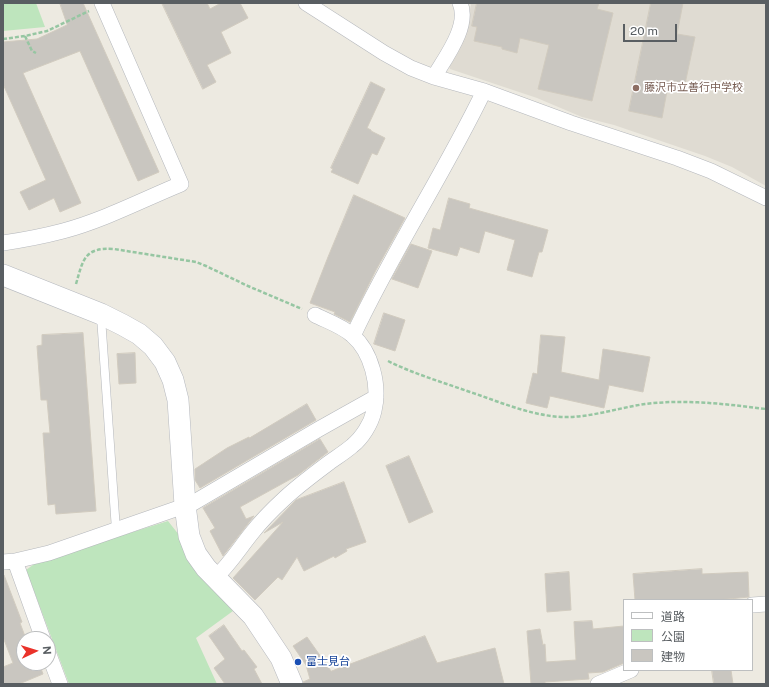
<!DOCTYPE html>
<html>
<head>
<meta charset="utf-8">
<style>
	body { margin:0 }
	#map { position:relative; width:769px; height:687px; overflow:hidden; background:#edeae1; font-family:"Public Sans","Noto Sans JP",sans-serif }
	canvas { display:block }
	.frame { position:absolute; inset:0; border:4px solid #595e62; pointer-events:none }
	.legend { position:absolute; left:623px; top:599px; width:130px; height:72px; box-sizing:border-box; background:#fff; border:1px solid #bdbfc0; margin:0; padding:5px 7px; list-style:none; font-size:12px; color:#595e62 }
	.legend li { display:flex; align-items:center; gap:8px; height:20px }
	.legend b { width:20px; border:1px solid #bdbfc0 }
	.north { position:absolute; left:16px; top:631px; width:40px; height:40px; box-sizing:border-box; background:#fff; border:1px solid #bdbfc0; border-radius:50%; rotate:86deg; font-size:11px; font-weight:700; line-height:16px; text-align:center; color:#595e62 }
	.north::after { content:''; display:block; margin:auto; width:14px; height:18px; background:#ea322a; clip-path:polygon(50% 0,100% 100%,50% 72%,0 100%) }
	.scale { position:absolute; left:623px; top:24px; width:54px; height:18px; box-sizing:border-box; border:2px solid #595e62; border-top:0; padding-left:5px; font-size:12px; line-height:14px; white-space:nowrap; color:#595e62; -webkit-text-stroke:3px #fff; paint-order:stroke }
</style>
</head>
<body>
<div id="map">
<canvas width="769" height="687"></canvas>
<div class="frame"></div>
<ul class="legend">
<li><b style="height:5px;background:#fff"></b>道路</li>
<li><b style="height:11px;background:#bee5bd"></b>公園</li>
<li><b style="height:11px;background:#c9c6c0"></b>建物</li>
</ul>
<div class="north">N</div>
<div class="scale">20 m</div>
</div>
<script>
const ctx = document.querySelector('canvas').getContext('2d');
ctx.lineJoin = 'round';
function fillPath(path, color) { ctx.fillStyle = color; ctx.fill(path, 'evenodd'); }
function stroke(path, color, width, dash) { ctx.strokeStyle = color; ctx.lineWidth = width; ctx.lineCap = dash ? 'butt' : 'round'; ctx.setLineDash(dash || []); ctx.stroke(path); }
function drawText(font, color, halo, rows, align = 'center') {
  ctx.font = font + ' "Public Sans","Noto Sans JP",sans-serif'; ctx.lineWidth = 3.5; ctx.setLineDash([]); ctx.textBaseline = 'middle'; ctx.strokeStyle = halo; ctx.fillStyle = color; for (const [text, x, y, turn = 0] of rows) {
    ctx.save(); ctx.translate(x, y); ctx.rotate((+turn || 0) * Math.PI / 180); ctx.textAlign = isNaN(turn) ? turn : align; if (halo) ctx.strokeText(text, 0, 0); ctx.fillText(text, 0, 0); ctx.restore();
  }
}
fillPath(new Path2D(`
	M 470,3 L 766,3 L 766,186 L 732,167 L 705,156 L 614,125 L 582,117 L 537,98 L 450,69 L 448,63 L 464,35 L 471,5 Z`), '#dfdbd2');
fillPath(new Path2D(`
	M 3,3 L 36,3 L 45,27 L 3,31 Z
	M 168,521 L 183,540 L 199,574 L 233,611 L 196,638 L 217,684 L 69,684 L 26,570 L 37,562 Z`), '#bee5bd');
const building = new Path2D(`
	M 60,3 L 83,3 L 159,172 L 138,181 L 80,51 L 23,73 L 81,203 L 60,212 L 54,198 L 29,210 L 20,192 L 46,180 L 3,84 L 3,42 L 37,39 L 67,25 Z
	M 162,3 L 207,3 L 210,9 L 221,3 L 240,3 L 248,18 L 221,32 L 231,53 L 207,65 L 216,82 L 203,89 Z
	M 477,3 L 599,3 L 597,9 L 613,13 L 592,101 L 538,89 L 549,45 L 520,38 L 517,53 L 502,49 L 502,47 L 474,41 L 477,27 L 472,26 Z
	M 651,3 L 683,3 L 677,34 L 695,37 L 685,84 L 669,80 L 662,118 L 629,111 Z
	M 371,82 L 385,89 L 367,128 L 371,130 L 371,131 L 385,138 L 377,155 L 372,153 L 358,184 L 331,172 L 333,169 L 331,168 Z
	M 354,195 L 405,218 L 376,270 L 350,322 L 334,314 L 335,312 L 310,303 L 328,257 Z
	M 449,198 L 470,204 L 469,208 L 548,230 L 542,252 L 539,252 L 532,277 L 507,270 L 515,240 L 485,231 L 479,253 L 460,247 L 457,256 L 428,248 L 433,228 L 440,230 Z
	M 411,244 L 432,251 L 418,288 L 392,279 Z
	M 384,313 L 405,320 L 395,351 L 374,344 Z
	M 83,333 L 96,511 L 56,514 L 55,504 L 48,505 L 43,433 L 50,433 L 47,400 L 41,400 L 37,346 L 42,345 L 42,335 Z
	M 541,335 L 565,337 L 561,372 L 599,380 L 603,349 L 650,357 L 643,392 L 609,385 L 604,408 L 550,396 L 547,408 L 526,403 L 533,373 L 537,374 Z
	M 135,353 L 136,383 L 119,384 L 117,354 Z
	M 307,404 L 316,420 L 200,488 L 195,480 L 195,469 L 227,448 L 249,437 L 249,438 Z
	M 320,439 L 328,452 L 298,475 L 240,507 L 246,519 L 254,516 L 223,556 L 210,531 L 215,528 L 203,508 Z
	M 409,456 L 433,512 L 409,523 L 386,466 Z
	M 344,482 L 366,542 L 346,549 L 347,551 L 335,558 L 334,556 L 304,571 L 297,557 L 282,580 L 278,577 L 255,600 L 233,578 L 283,522 L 264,533 L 296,500 Z
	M 702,569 L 702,574 L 748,572 L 749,597 L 718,600 L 635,600 L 633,574 Z
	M 569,572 L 571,610 L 547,612 L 545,574 Z
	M 3,575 L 4,575 L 22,622 L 20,623 L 26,639 L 24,639 L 24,663 L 39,663 L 43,674 L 19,684 L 3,684 L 3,667 L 13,663 L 3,637 Z
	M 592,621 L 593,629 L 624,626 L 624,663 L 603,672 L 588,673 L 589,679 L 545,682 L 545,684 L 531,684 L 527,631 L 540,629 L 543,645 L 545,644 L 546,662 L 576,660 L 574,622 Z
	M 224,625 L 242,651 L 244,650 L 257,667 L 254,669 L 262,684 L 225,684 L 214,668 L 225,659 L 209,636 Z
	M 425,636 L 437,663 L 495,648 L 504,684 L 304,684 L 303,682 L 310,679 L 306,665 L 293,646 L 307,637 L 331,671 Z
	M 712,670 L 731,670 L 733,684 L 714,684 Z`);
fillPath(building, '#c9c6c0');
stroke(building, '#d1cbbf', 1);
const lane = new Path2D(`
	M 101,317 L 116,530`);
const street = new Path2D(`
	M 306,3 L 384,53 L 411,68 L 434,77 L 484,91 L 571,123 L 677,158 L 711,171 L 766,198
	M 434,77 C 445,58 470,26 460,3
	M 3,243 C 23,240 44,236 63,231 C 104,220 142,200 181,184 L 102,3
	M 353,336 C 392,252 444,174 484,91
	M 15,561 L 43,639
	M 3,562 L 15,561 L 49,553 L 193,503 L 319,429 L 376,397
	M 215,578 C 229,565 239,549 251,534 C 261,521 273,509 285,498 C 299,485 314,474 330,462 C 337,457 345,452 352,446 C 362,438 371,424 374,411 C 380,386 372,352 352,335 C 342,326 327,321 315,315
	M 752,605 L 766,604
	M 48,652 L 60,684
	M 598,684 L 631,670`);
const secondary = new Path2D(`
	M 3,275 L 101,314 L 123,325 L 139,334 L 153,346 L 165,362 L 173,380 L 178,400 L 185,505 L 189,536 L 196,554 L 206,568 L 253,616 L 281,658 L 292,684`);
stroke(lane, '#b4b7bc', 9);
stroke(street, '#b4b7bc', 16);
stroke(secondary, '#b5b8be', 22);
stroke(new Path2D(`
	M 25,36 L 32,51 L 36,53
	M 3,39 L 25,36 L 47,31 L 89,11
	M 76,284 C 83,260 84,247 114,249 L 196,262 L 206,266 L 248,286 L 302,309
	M 388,361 C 414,374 442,382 470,392 C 500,402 529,415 561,417 C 590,418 617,408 645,404 C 686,399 725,404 766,409`), '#96c6a2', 2.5, [4, 2]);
stroke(lane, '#fff', 8);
stroke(street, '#fff', 15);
stroke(secondary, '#fff', 21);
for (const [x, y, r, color] of [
	[636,88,4,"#8d6e63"],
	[298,662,4,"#1a4fb4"]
]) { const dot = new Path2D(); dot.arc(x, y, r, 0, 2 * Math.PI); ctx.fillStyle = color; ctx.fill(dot); stroke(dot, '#fff', 1.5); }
drawText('11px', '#785e54', '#fff', [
	["藤沢市立善行中学校",644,88]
], 'left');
drawText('11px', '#164399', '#fff', [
	["富士見台",306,662]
], 'left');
</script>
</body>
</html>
